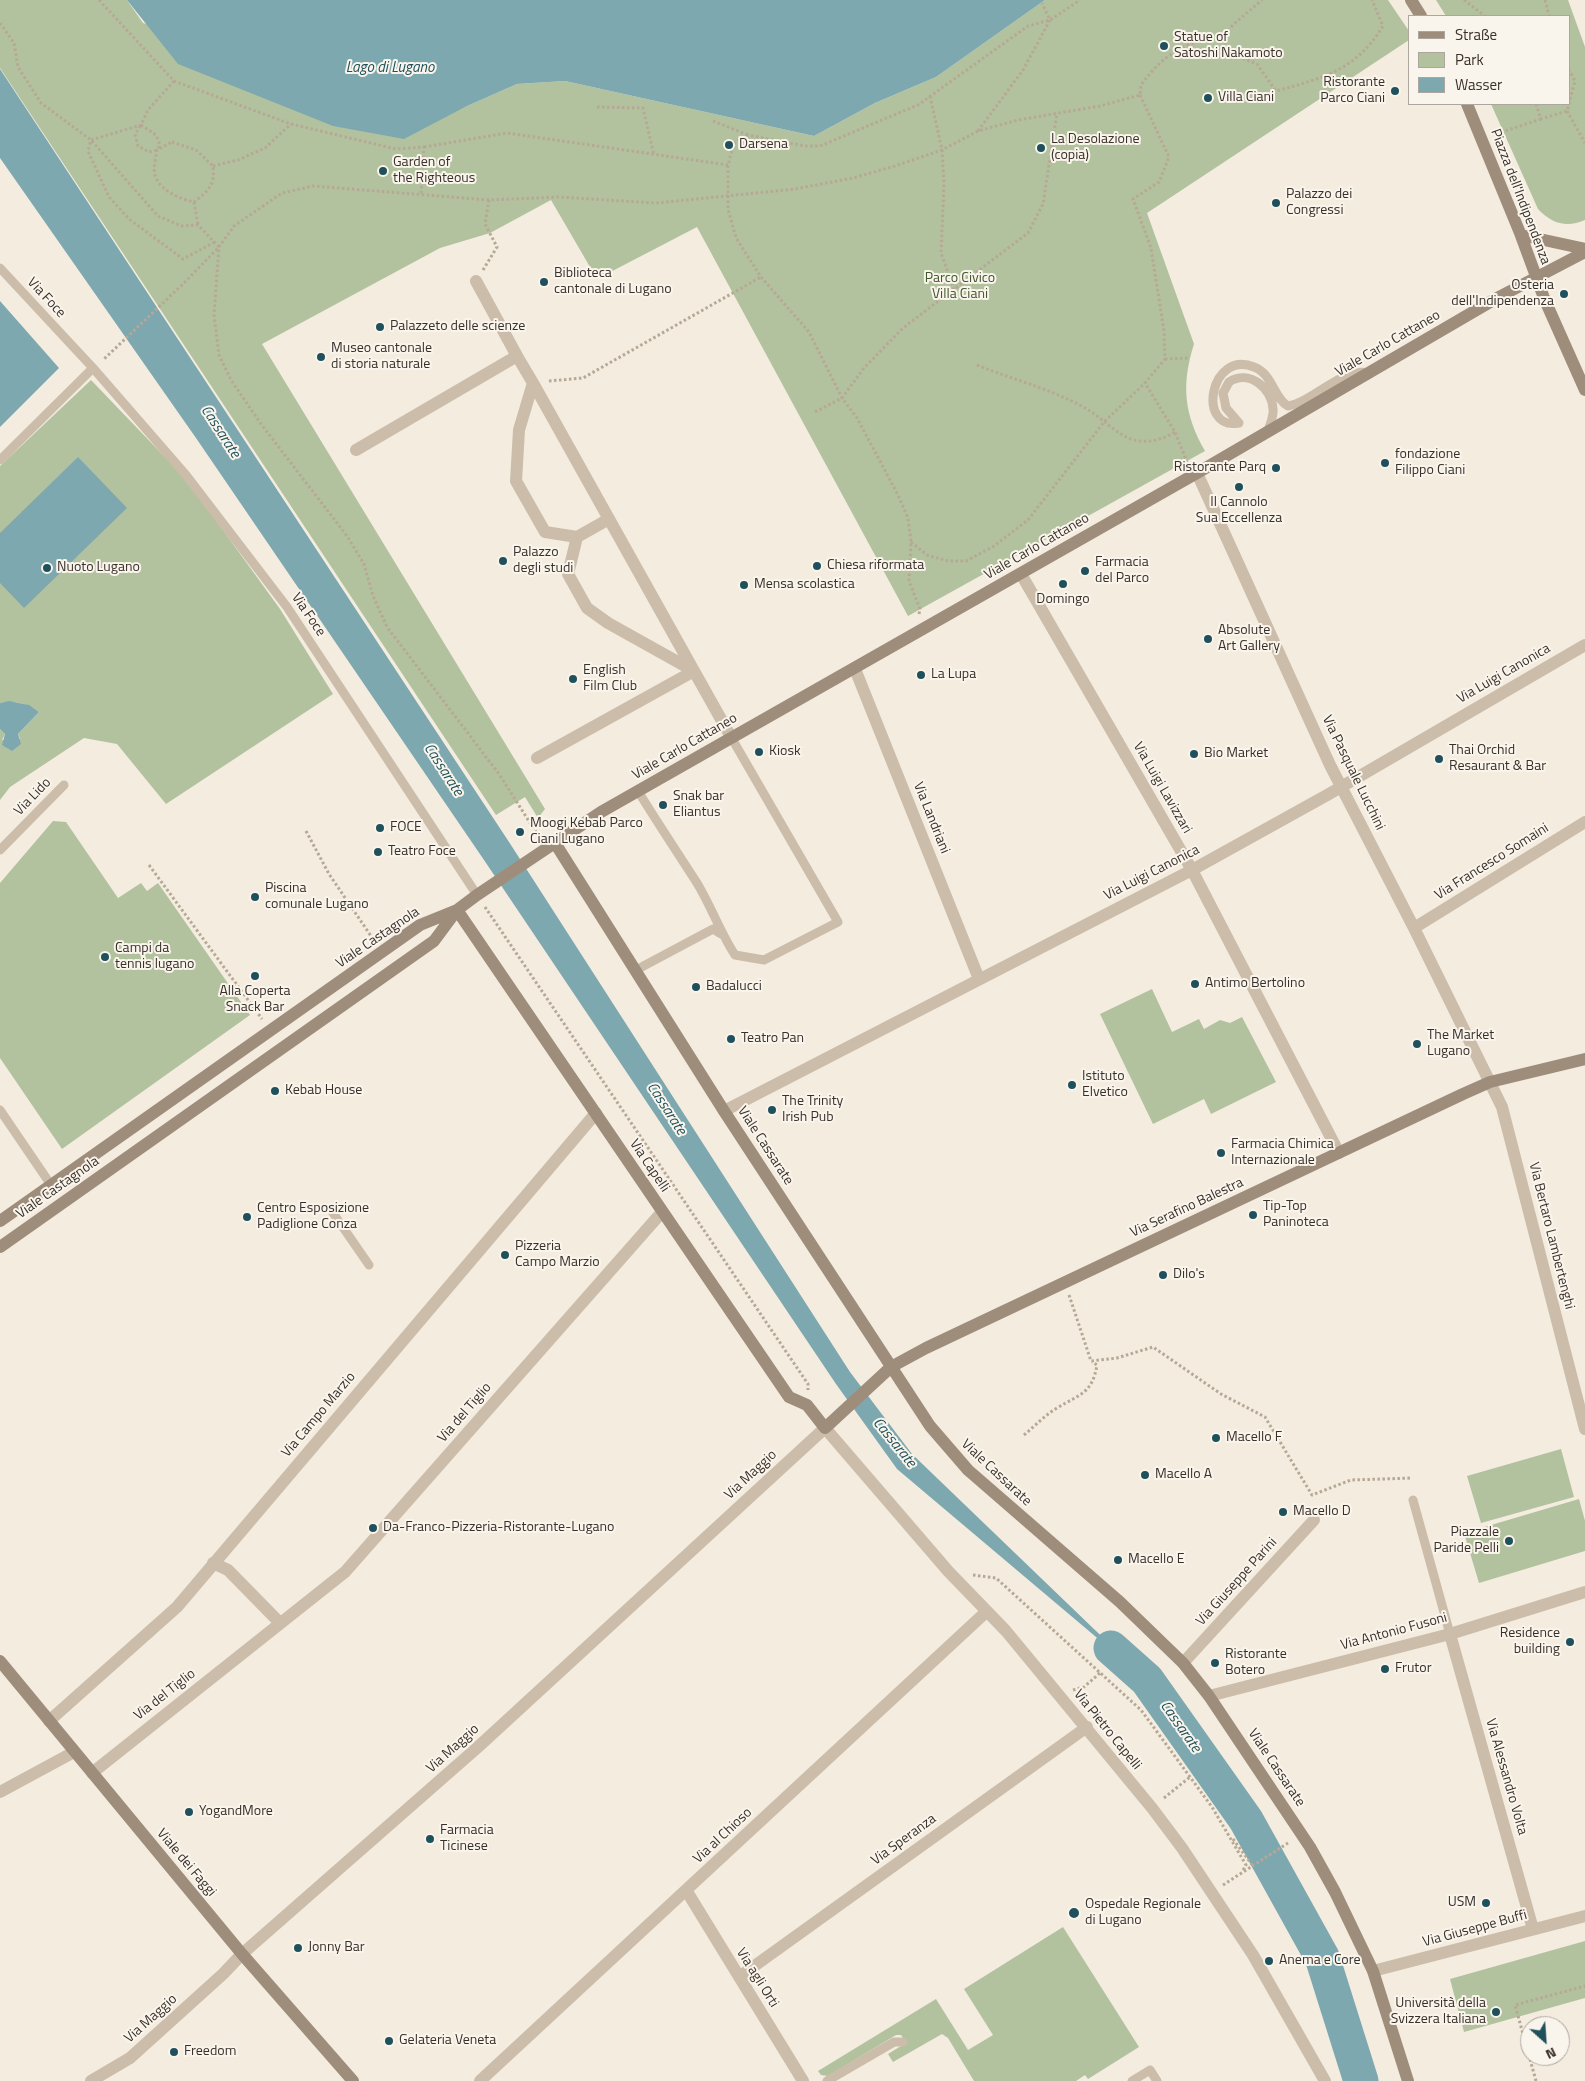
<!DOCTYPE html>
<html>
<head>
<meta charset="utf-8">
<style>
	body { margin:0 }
	#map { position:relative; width:1585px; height:2081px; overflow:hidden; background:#f3ecdf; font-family:"Titillium Web",sans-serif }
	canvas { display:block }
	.legend { position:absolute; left:1408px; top:15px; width:162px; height:90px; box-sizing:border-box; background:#faf5ec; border:1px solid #ada69e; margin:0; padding:6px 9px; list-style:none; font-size:15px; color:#39302a }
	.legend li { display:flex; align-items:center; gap:10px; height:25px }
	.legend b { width:25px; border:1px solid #ada69e }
	.north { position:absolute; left:1520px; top:2016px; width:50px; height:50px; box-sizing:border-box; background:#faf5ec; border:1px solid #ada69e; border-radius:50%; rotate:154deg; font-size:14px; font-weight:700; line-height:20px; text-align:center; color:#39302a }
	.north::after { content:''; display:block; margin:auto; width:18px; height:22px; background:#1f505b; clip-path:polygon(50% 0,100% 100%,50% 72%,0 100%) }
</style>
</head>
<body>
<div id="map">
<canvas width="1585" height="2081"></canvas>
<ul class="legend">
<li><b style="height:6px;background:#9f8d7c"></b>Straße</li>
<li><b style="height:14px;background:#b2c29f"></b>Park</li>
<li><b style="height:14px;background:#7ea8b0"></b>Wasser</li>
</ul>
<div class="north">N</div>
</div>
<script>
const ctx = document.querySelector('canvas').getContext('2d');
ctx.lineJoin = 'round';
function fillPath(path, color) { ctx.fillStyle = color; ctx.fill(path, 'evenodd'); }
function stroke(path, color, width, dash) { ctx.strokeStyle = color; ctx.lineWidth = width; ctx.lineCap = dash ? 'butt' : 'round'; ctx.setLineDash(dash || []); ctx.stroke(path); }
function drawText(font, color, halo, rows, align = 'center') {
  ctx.font = font + ' "Titillium Web",sans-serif'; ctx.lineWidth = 4; ctx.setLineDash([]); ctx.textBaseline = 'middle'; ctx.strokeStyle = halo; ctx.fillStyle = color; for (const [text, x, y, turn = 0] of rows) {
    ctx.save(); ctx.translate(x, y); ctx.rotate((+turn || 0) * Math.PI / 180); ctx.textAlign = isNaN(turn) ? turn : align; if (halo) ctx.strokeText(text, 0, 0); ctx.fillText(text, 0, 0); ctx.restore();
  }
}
fillPath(new Path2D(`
	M 0,0 L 127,0 L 143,23 L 465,107 L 517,84 L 565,81 L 814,136 L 875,103 L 936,77 L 1045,0 L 1388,0 L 1409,31 L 1409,40 L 1147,213 L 1194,344 C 1181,385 1184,414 1205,451 L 908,616 L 697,227 L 597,279 L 551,200 L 490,233 L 440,248 L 262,344 L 545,809 L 538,818 L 525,797 L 496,815 L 0,68 Z
	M 1436,0 L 1568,0 L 1585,47 L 1585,220 C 1567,228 1552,224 1538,209 L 1491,104 L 1569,104 L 1569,16 L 1446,16 Z
	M 91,380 L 186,479 L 280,609 L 333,694 L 166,804 L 117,744 L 84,738 L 10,787 L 0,800 L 0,729 L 5,734 L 2,740 L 20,739 L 18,734 L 39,712 C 27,703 15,700 0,703 L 0,466 Z
	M 53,821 L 66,822 L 118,898 L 141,883 L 147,891 L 158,883 L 250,1015 L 62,1149 L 0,1058 L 0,883 Z
	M 1152,989 L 1172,1032 L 1199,1019 L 1204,1029 L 1220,1020 L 1230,1023 L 1242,1017 L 1276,1082 L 1211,1114 L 1204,1099 L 1153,1124 L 1100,1014 Z
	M 1561,1449 L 1574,1497 L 1481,1523 L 1467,1476 Z
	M 1579,1499 L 1585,1521 L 1585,1551 L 1479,1583 L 1464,1533 Z
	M 1063,1927 L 1139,2047 L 1088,2079 L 1085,2075 L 1076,2081 L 974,2081 L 948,2038 L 942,2034 L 893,2062 L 888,2054 L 901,2046 L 905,2041 L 901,2035 L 896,2035 L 828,2076 L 821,2075 L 818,2071 L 936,1999 L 968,2050 L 993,2035 L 964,1989 Z
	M 1585,1941 L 1585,1998 L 1464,2032 L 1450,1979 Z`), '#b2c29f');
fillPath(new Path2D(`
	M 127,0 L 1045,0 L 936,77 L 875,103 L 814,136 L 565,81 L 517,84 L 465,107 L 404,139 L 333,126 L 178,64 Z
	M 0,69 L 509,842 L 850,1372 L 912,1454 L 1147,1680 L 897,1469 L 836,1384 L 484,860 L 196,438 L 0,158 Z
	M 0,301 L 59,368 L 0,427 Z
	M 78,457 L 127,508 L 24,608 L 0,583 L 0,533 Z
	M 9,701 L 29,705 L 39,712 L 18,734 L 21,744 L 12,751 L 2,745 L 5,734 L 0,729 L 0,703 Z`), '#7ea8b0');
stroke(new Path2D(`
	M 1111,1648 L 1147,1680 L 1246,1820 L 1322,1957 L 1361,2081`), '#7ea8b0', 35);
stroke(new Path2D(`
	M 99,0 L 174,81 L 291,124 L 396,149 L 424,147 L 421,194
	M 1464,0 L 1485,16
	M 1545,0 L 1549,16
	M 0,23 L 14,43 L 18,67 L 41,103 L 91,140 L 158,216 L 181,226 L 198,225 L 219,247 L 183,284 L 103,360
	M 1221,38 L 1239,57 L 1257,64 L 1276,91 C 1324,78 1356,70 1383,26 L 1372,0
	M 174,81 L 148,110 L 141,125 L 91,140 L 88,151 L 109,197 L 129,219 L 183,259 L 215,242
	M 1140,95 L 1169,157 L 1159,182 L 1133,199 L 1151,248 L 1164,331 L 1165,359 L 1145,383 L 1175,432 L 1187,462
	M 930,96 L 942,150 L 944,184 L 941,253 L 954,289
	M 1536,104 L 1541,119 L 1567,111 L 1575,81 L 1569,70
	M 597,107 L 643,108 L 654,155
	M 1567,111 L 1585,143
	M 713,121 L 748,135
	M 141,125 L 156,135 L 160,145 L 157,150 L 149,152 L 138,146 L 135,134 Z
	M 978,131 L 1023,70 L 1050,20 L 1042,3
	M 1496,134 L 1541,119
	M 172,142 L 196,150 L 213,166 C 215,186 209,190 194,202 C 180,199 159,190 155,175 C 153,168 156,157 157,150 Z
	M 424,147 L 507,133 L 728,165
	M 213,166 L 238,160 L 265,148 L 291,124
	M 194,202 L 198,225
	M 483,270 L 497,247 L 485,224 L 489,200
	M 1165,359 L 1189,358
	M 977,365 C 1014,380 1052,389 1087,409 C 1102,418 1115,433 1131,439 C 1146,444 1162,440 1175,432
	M 549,381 L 583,378 L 761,277
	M 815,412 L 842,398 L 864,368 L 903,328 L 1028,233 L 1043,204 L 1057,113
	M 911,542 L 927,555 L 948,561 L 966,561 L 994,546 L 1028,520 L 1104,422 L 1145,383
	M 919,614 L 920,609 L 909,581 L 911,542 L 908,518 L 898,495 L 857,418 L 842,398 L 809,332 L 761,277 L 736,238 L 728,209 L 728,165 L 734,143 L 748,135 L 805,146 L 820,146 L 918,105 L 1028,26 L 1050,20 L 1080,0
	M 306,831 L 329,874 L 373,939
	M 539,837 L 499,774 L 387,627 L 373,596 L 364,564 L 347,536 L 261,424 L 231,380 L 219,355 L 214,315 L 219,247 L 234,226 L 282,193 L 313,186 L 489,200 L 559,197 L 656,203 L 795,189 L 853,178 L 895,166 L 942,150 L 978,131 L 1018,120 L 1100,106 L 1140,95 L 1141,85 C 1162,56 1185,40 1221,38 L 1235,23 L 1262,0
	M 149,865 L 262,1019
	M 485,907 L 808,1384 L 808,1390
	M 1069,1295 L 1091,1361 L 1117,1358 L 1153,1347 L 1221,1394 L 1265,1417 L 1312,1495 L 1351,1480 L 1412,1478
	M 1024,1435 C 1035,1426 1045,1415 1057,1408 C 1080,1394 1092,1394 1097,1365 L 1092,1362
	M 973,1575 L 996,1578 L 1141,1710 L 1212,1807 L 1246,1865 L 1242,1872
	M 1073,1690 L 1084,1687 L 1101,1672
	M 1164,1798 L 1190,1777
	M 1233,1839 L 1253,1866
	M 1223,1885 L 1288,1843
	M 1536,2081 L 1515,2005 L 1585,1986`), '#b7a895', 3, [2.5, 2.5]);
stroke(new Path2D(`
	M 0,268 L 93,368 L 186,475 L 287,607 L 477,895
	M 1239,423 C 1196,431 1210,349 1254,367 C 1273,374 1274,399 1288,406 C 1313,402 1342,367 1368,373
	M 1239,423 L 1226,408 L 1223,393 L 1229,382 C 1249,369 1272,388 1273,409 C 1274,416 1270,424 1268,431
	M 0,460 L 93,368
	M 638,791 C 657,822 677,852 697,883 C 711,906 720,932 735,955 L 764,960 L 838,922 L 731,737
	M 0,850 L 64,785
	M 636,970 L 713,929 L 721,934
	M 0,1110 L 51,1185
	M 331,1210 L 369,1265
	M 1413,1500 L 1450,1634
	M 827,2081 L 894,2042 L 903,2042
	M 1132,2081 L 1150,2070 L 1157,2081`), '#cbbdaa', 9);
stroke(new Path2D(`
	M 476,281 L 517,356
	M 533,383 L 519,430 L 516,481 L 545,532 L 577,537 L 609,519
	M 356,450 L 517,356 L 533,383 L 694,671 L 537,758
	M 1197,473 L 1330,765 L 1414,928 L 1502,1107 L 1585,1429
	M 577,537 L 568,574 L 587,608 L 608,623 L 694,671 L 731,737
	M 1021,574 L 1192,870 L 1339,1153
	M 855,669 L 979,979
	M 1414,928 L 1585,822
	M 724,1111 L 1192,870 L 1329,794 L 1585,645
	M 213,1563 L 228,1570 L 280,1623
	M 1450,1634 L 1533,1929
	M 1183,1663 L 1314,1520
	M 1209,1696 L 1450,1634 L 1585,1592
	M 49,1721 L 177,1607 L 596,1113
	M 92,1773 L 345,1572 L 662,1212
	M 0,1792 L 74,1752
	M 686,1890 L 803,2081
	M 1373,1971 L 1585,1916
	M 739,1977 L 1087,1727
	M 91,2081 L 130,2058 L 223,1974 L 242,1954 L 478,1747 L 825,1428 L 948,1571 L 1006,1631 L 1152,1808 L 1182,1848 L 1253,1955 L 1325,2081
	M 480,2081 L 986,1612`), '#cbbdaa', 12);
stroke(new Path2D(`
	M 1411,0 L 1421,16
	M 1467,104 L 1520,233 L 1544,298 L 1585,390
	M 1521,235 L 1585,249
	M 555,843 L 724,1111 L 930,1426 L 968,1470 L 1120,1602 L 1183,1663 L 1209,1696 L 1310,1847 L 1335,1892 L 1373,1971 L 1408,2081
	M 457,910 L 789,1397 L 807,1405 L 825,1428 L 891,1367 L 926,1348 L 1463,1094 L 1490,1082 L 1585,1059
	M 0,1221 L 420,925 L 457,910
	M 0,1247 L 434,941 L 457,910 L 477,895 L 601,812 L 1197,473 L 1497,298 L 1585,252
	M 0,1661 L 242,1954 L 353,2081`), '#9f8d7c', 12);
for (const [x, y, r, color] of [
	[1164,46,5,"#1f505b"],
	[1395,91,5,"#1f505b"],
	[1208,98,5,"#1f505b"],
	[729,145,5,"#1f505b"],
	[1041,148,5,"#1f505b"],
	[383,171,5,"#1f505b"],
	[1276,203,5,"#1f505b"],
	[544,282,5,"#1f505b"],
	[1564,294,5,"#1f505b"],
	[380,327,5,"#1f505b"],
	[321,357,5,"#1f505b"],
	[1385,463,5,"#1f505b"],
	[1276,468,5,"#1f505b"],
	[1239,487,5,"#1f505b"],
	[503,561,5,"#1f505b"],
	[817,566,5,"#1f505b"],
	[47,568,5,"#1f505b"],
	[1085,571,5,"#1f505b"],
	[1063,584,5,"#1f505b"],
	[744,585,5,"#1f505b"],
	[1208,639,5,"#1f505b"],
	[921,675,5,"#1f505b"],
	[573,679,5,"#1f505b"],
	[759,752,5,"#1f505b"],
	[1194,754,5,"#1f505b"],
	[1439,759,5,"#1f505b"],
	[663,805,5,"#1f505b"],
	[380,828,5,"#1f505b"],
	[520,832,5,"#1f505b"],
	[378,852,5,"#1f505b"],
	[255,897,5,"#1f505b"],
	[105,957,5,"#1f505b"],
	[255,976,5,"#1f505b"],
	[1195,984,5,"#1f505b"],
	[696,987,5,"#1f505b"],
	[731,1039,5,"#1f505b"],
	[1417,1044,5,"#1f505b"],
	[1072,1085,5,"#1f505b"],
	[275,1091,5,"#1f505b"],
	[772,1110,5,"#1f505b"],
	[1221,1153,5,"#1f505b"],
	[1253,1215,5,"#1f505b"],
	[247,1217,5,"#1f505b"],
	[505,1255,5,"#1f505b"],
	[1163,1275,5,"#1f505b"],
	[1216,1438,5,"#1f505b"],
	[1145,1475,5,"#1f505b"],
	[1283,1512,5,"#1f505b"],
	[373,1528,5,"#1f505b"],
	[1509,1541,5,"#1f505b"],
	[1118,1560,5,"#1f505b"],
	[1570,1642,5,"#1f505b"],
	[1215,1663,5,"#1f505b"],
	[1385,1669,5,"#1f505b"],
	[189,1812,5,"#1f505b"],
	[430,1839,5,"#1f505b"],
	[1486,1903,5,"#1f505b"],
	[1074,1913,6,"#1f505b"],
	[298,1948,5,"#1f505b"],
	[1269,1961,5,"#1f505b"],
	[1496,2012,5,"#1f505b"],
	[389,2041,5,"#1f505b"],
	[174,2052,5,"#1f505b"]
]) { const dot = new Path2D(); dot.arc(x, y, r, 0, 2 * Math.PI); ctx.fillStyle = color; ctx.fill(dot); stroke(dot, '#faf5ec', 2); }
drawText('14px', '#39302a', '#faf5ec', [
	["Statue of",1174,38],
	["Satoshi Nakamoto",1174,54],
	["Ristorante",1385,83,"right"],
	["Parco Ciani",1385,99,"right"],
	["Villa Ciani",1218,98],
	["La Desolazione",1051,140],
	["(copia)",1051,156],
	["Darsena",739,145],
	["Garden of",393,163],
	["the Righteous",393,179],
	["Palazzo dei",1286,195],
	["Congressi",1286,211],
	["Biblioteca",554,274],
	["cantonale di Lugano",554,290],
	["Osteria",1554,286,"right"],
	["dell'Indipendenza",1554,302,"right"],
	["Palazzeto delle scienze",390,327],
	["Museo cantonale",331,349],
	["di storia naturale",331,365],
	["fondazione",1395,455],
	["Filippo Ciani",1395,471],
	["Ristorante Parq",1266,468,"right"],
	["Il Cannolo",1239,503,"center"],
	["Sua Eccellenza",1239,519,"center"],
	["Palazzo",513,553],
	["degli studi",513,569],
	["Farmacia",1095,563],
	["del Parco",1095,579],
	["Chiesa riformata",827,566],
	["Nuoto Lugano",57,568],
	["Mensa scolastica",754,585],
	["Domingo",1063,600,"center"],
	["Absolute",1218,631],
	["Art Gallery",1218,647],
	["English",583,671],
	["Film Club",583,687],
	["La Lupa",931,675],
	["Thai Orchid",1449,751],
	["Resaurant & Bar",1449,767],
	["Kiosk",769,752],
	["Bio Market",1204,754],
	["Snak bar",673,797],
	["Eliantus",673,813],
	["Moogi Kebab Parco",530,824],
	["Ciani Lugano",530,840],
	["FOCE",390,828],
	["Teatro Foce",388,852],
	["Piscina",265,889],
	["comunale Lugano",265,905],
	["Campi da",115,949],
	["tennis lugano",115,965],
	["Antimo Bertolino",1205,984],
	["Badalucci",706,987],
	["Alla Coperta",255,992,"center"],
	["Snack Bar",255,1008,"center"],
	["The Market",1427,1036],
	["Lugano",1427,1052],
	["Teatro Pan",741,1039],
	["Istituto",1082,1077],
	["Elvetico",1082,1093],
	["Kebab House",285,1091],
	["The Trinity",782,1102],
	["Irish Pub",782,1118],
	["Farmacia Chimica",1231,1145],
	["Internazionale",1231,1161],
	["Tip-Top",1263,1207],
	["Paninoteca",1263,1223],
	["Centro Esposizione",257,1209],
	["Padiglione Conza",257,1225],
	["Pizzeria",515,1247],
	["Campo Marzio",515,1263],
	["Dilo's",1173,1275],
	["Macello F",1226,1438],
	["Macello A",1155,1475],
	["Macello D",1293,1512],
	["Da-Franco-Pizzeria-Ristorante-Lugano",383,1528],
	["Piazzale",1499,1533,"right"],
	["Paride Pelli",1499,1549,"right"],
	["Macello E",1128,1560],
	["Residence",1560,1634,"right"],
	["building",1560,1650,"right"],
	["Ristorante",1225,1655],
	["Botero",1225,1671],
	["Frutor",1395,1669],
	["YogandMore",199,1812],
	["Farmacia",440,1831],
	["Ticinese",440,1847],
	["USM",1476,1903,"right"],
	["Ospedale Regionale",1085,1905],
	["di Lugano",1085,1921],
	["Jonny Bar",308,1948],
	["Anema e Core",1279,1961],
	["Università della",1486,2004,"right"],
	["Svizzera Italiana",1486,2020,"right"],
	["Gelateria Veneta",399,2041],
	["Freedom",184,2052]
], 'left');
drawText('14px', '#39302a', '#faf5ec', [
	["Piazza dell'Indipendenza",1520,197,69],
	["Via Foce",46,298,47],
	["Viale Carlo Cattaneo",1388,344,-30],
	["Viale Carlo Cattaneo",1037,547,-30],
	["Via Foce",308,615,56],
	["Via Luigi Canonica",1504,674,-30],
	["Viale Carlo Cattaneo",685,747,-30],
	["Via Pasquale Lucchini",1353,773,64],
	["Via Luigi Lavizzari",1162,788,60],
	["Via Lido",33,797,-46],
	["Via Landriani",931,818,68],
	["Via Francesco Somaini",1492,862,-32],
	["Via Luigi Canonica",1152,873,-27],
	["Viale Castagnola",378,938,-34],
	["Viale Cassarate",765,1146,57],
	["Via Capelli",649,1166,56],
	["Viale Castagnola",58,1188,-35],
	["Via Serafino Balestra",1187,1208,-25],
	["Via Bertaro Lambertenghi",1551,1236,76],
	["Via del Tiglio",465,1413,-49],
	["Via Campo Marzio",319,1415,-50],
	["Viale Cassarate",996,1473,43],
	["Via Maggio",751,1475,-43],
	["Via Giuseppe Parini",1237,1582,-48],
	["Via Antonio Fusoni",1394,1632,-15],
	["Via del Tiglio",165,1695,-38],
	["Via Pietro Capelli",1107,1730,51],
	["Via Maggio",453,1749,-42],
	["Viale Cassarate",1276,1768,56],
	["Via Alessandro Volta",1506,1777,74],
	["Via al Chioso",723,1836,-43],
	["Via Speranza",904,1840,-36],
	["Viale dei Faggi",186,1863,50],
	["Via Giuseppe Buffi",1475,1929,-15],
	["Via agli Orti",757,1978,58],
	["Via Maggio",151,2019,-42]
]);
drawText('14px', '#43572d', '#faf5ec', [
	["Parco Civico",960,279],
	["Villa Ciani",960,295]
]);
drawText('italic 15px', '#1f505b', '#faf5ec', [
	["Lago di Lugano",390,68],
	["Cassarate",220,432,57],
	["Cassarate",443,770,57],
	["Cassarate",666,1109,57],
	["Cassarate",894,1443,51],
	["Cassarate",1180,1727,55]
]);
</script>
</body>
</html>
